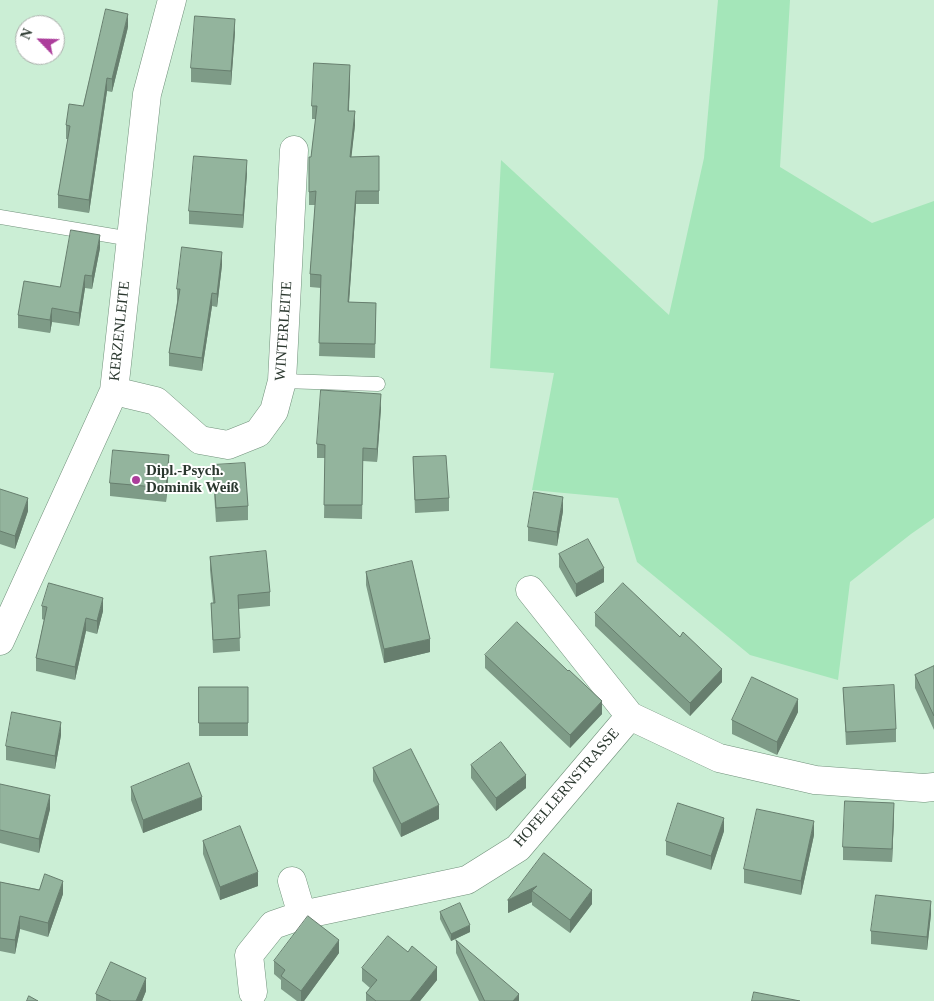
<!DOCTYPE html>
<html>
<head>
<meta charset="utf-8">
<style>
	body { margin:0 }
	#map { position:relative; width:934px; height:1001px; overflow:hidden; background:#cbeed5; font-family:Georgia,serif }
	canvas { display:block }
	.north { position:absolute; left:15px; top:15px; width:50px; height:50px; box-sizing:border-box; background:#fff; border:1px solid #aaafab; border-radius:50%; rotate:294deg; font-size:14px; font-weight:700; line-height:20px; text-align:center; color:#2a372e }
	.north::after { content:''; display:block; margin:auto; width:18px; height:22px; background:#ac3d9b; clip-path:polygon(50% 0,100% 100%,50% 72%,0 100%) }
</style>
</head>
<body>
<div id="map">
<canvas width="934" height="1001"></canvas>
<div class="north">N</div>
</div>
<script>
const ctx = document.querySelector('canvas').getContext('2d');
ctx.lineJoin = 'round';
function fillPath(path, color) { ctx.fillStyle = color; ctx.fill(path, 'evenodd'); }
function stroke(path, color, width, dash) { ctx.strokeStyle = color; ctx.lineWidth = width; ctx.lineCap = dash ? 'butt' : 'round'; ctx.setLineDash(dash || []); ctx.stroke(path); }
function drawText(font, color, halo, rows, align = 'center') {
  ctx.font = font + ' Georgia,serif'; ctx.lineWidth = 4; ctx.setLineDash([]); ctx.textBaseline = 'middle'; ctx.strokeStyle = halo; ctx.fillStyle = color; for (const [text, x, y, turn = 0] of rows) {
    ctx.save(); ctx.translate(x, y); ctx.rotate((+turn || 0) * Math.PI / 180); ctx.textAlign = isNaN(turn) ? turn : align; if (halo) ctx.strokeText(text, 0, 0); ctx.fillText(text, 0, 0); ctx.restore();
  }
}
fillPath(new Path2D(`
	M 718,0 L 790,0 L 780,167 L 872,223 L 934,201 L 934,518 L 911,534 L 850,582 L 838,680 L 750,655 L 637,562 L 618,498 L 532,490 L 554,373 L 490,368 L 501,160 L 669,315 L 704,158 Z`), '#a4e6b9');
const service = new Path2D(`
	M 0,217 L 131,239
	M 282,381 L 378,384`);
const minor = new Path2D(`
	M 114,391 L 156,401 L 200,440 L 228,445 L 258,433 L 274,411 L 282,381 L 294,150
	M 530,590 L 630,716 L 719,758 L 815,780 L 924,788 L 934,787
	M 0,641 L 114,391 L 147,94 L 172,0
	M 292,881 L 302,915
	M 253,992 L 249,955 L 273,925 L 302,915 L 467,880 L 518,848 L 630,716`);
stroke(service, '#71917b', 15);
stroke(minor, '#71917b', 29);
stroke(service, '#fff', 14);
stroke(minor, '#fff', 28);
fillPath(new Path2D(`
	M 128,27 L 112,92 L 107,91 L 89,213 L 58,208 L 58,195 L 68,139 L 66,139 L 66,125 L 83,106 Z
	M 235,32 L 231,85 L 191,82 L 191,68 Z
	M 350,79 L 349,111 L 355,125 L 351,157 L 379,156 L 379,204 L 356,204 L 349,302 L 376,303 L 375,358 L 319,356 L 321,288 L 310,287 L 310,274 L 315,205 L 309,205 L 309,157 L 311,157 L 316,119 L 312,119 L 312,106 Z
	M 247,173 L 243,228 L 189,224 L 189,211 Z
	M 100,248 L 92,289 L 85,288 L 79,326 L 52,322 L 50,333 L 18,328 L 18,315 L 60,287 Z
	M 222,265 L 217,307 L 212,306 L 202,371 L 169,366 L 169,353 L 177,302 L 177,289 Z
	M 381,408 L 377,462 L 363,461 L 362,519 L 324,518 L 325,458 L 317,458 L 317,444 Z
	M 413,457 L 449,498 L 449,511 L 415,513 Z
	M 213,465 L 248,506 L 248,520 L 216,522 L 213,478 Z
	M 169,468 L 166,502 L 110,496 L 110,483 Z
	M 0,489 L 28,511 L 15,549 L 0,544 Z
	M 563,511 L 557,546 L 528,541 L 528,527 Z
	M 559,554 L 604,582 L 576,597 L 559,567 Z
	M 210,557 L 270,592 L 270,606 L 239,609 L 240,651 L 213,653 L 211,603 L 213,603 L 210,570 Z
	M 366,572 L 430,652 L 384,663 L 366,585 Z
	M 42,606 L 103,611 L 97,634 L 86,631 L 75,680 L 36,671 L 36,658 L 44,620 L 42,619 Z
	M 595,613 L 680,637 L 722,682 L 690,716 L 595,626 Z
	M 485,655 L 602,714 L 570,748 L 485,668 Z
	M 934,666 L 934,730 L 915,688 L 915,675 Z
	M 199,687 L 248,687 L 248,736 L 199,736 Z
	M 843,688 L 896,729 L 896,742 L 846,745 Z
	M 798,712 L 777,755 L 732,734 L 732,720 Z
	M 61,735 L 55,769 L 6,760 L 6,746 Z
	M 471,765 L 526,788 L 496,811 L 471,778 Z
	M 373,768 L 439,819 L 401,837 L 373,781 Z
	M 0,784 L 50,809 L 39,853 L 0,843 Z
	M 131,787 L 202,810 L 143,833 L 131,800 Z
	M 894,816 L 892,862 L 843,860 L 843,847 Z
	M 724,831 L 711,870 L 666,855 L 666,841 Z
	M 814,835 L 801,895 L 744,883 L 744,869 Z
	M 203,841 L 258,886 L 220,900 L 203,854 Z
	M 544,853 L 592,904 L 570,933 L 532,905 L 532,902 L 508,913 Z
	M 0,882 L 63,894 L 48,937 L 20,929 L 15,954 L 0,951 Z
	M 440,912 L 470,932 L 451,941 L 440,919 Z
	M 931,914 L 927,950 L 871,944 L 871,931 Z
	M 456,940 L 519,1001 L 479,1001 L 456,953 Z
	M 408,952 L 437,980 L 420,1001 L 366,1001 L 366,993 L 370,988 L 362,981 L 362,968 Z
	M 339,953 L 304,1001 L 297,1001 L 281,989 L 281,980 L 274,974 L 274,961 Z
	M 146,991 L 142,1001 L 96,1001 L 96,994 Z`), '#7e9b87');
fillPath(new Path2D(`
	M 128,14 L 128,27 L 112,92 L 112,79 Z
	M 235,19 L 235,32 L 231,85 L 231,71 Z
	M 350,65 L 350,79 L 348,124 L 348,111 Z
	M 107,78 L 107,91 L 89,213 L 89,200 Z
	M 355,111 L 355,125 L 350,170 L 350,157 Z
	M 247,160 L 247,173 L 243,228 L 243,215 Z
	M 356,191 L 356,204 L 348,316 L 348,302 Z
	M 100,235 L 100,248 L 92,289 L 92,276 Z
	M 222,252 L 222,265 L 217,307 L 217,294 Z
	M 85,275 L 85,288 L 79,326 L 79,313 Z
	M 212,293 L 212,306 L 202,371 L 202,358 Z
	M 52,308 L 52,322 L 50,333 L 50,320 Z
	M 381,394 L 381,408 L 377,462 L 377,449 Z
	M 169,455 L 169,468 L 166,502 L 166,488 Z
	M 563,497 L 563,511 L 557,546 L 557,532 Z
	M 28,498 L 28,511 L 15,549 L 15,536 Z
	M 604,568 L 604,582 L 576,597 L 576,584 Z
	M 103,598 L 103,611 L 97,634 L 97,621 Z
	M 86,618 L 86,631 L 75,680 L 75,667 Z
	M 430,639 L 430,652 L 384,663 L 384,649 Z
	M 722,669 L 722,682 L 690,716 L 690,703 Z
	M 798,699 L 798,712 L 777,755 L 777,742 Z
	M 602,701 L 602,714 L 570,748 L 570,735 Z
	M 61,722 L 61,735 L 55,769 L 55,756 Z
	M 526,775 L 526,788 L 496,811 L 496,798 Z
	M 50,795 L 50,809 L 39,853 L 39,839 Z
	M 202,797 L 202,810 L 143,833 L 143,820 Z
	M 894,803 L 894,816 L 892,862 L 892,849 Z
	M 439,805 L 439,819 L 401,837 L 401,824 Z
	M 724,818 L 724,831 L 711,870 L 711,856 Z
	M 814,821 L 814,835 L 801,895 L 801,881 Z
	M 258,872 L 258,886 L 220,900 L 220,887 Z
	M 63,881 L 63,894 L 48,937 L 48,923 Z
	M 537,886 L 532,891 L 532,902 L 508,913 L 508,900 Z
	M 592,890 L 592,904 L 570,933 L 570,920 Z
	M 931,901 L 931,914 L 927,950 L 927,937 Z
	M 20,916 L 20,929 L 15,954 L 15,940 Z
	M 470,925 L 470,932 L 451,941 L 451,934 Z
	M 339,940 L 339,953 L 304,1001 L 301,1001 L 301,991 Z
	M 437,967 L 437,980 L 420,1001 L 410,1001 Z
	M 146,978 L 146,991 L 142,1001 L 136,1001 Z
	M 519,994 L 519,1001 L 513,1001 Z`), '#677e6e');
const building = new Path2D(`
	M 106,9 L 128,14 L 112,79 L 107,78 L 89,200 L 58,195 L 70,126 L 66,125 L 69,104 L 83,106 Z
	M 195,16 L 235,19 L 231,71 L 191,68 Z
	M 314,63 L 350,65 L 348,111 L 355,111 L 350,157 L 379,156 L 379,191 L 356,191 L 348,302 L 376,303 L 375,344 L 319,343 L 321,275 L 310,274 L 316,191 L 309,192 L 309,157 L 311,157 L 317,106 L 312,106 Z
	M 194,156 L 247,160 L 243,215 L 189,211 Z
	M 71,230 L 100,235 L 92,276 L 85,275 L 79,313 L 52,308 L 50,320 L 18,315 L 24,281 L 60,287 Z
	M 182,247 L 222,252 L 217,294 L 212,293 L 202,358 L 169,353 L 180,289 L 177,289 Z
	M 321,390 L 381,394 L 377,449 L 363,448 L 362,505 L 324,505 L 325,445 L 317,444 Z
	M 113,450 L 169,455 L 166,488 L 110,483 Z
	M 446,456 L 449,498 L 415,500 L 413,457 Z
	M 245,463 L 248,506 L 216,508 L 213,465 Z
	M 0,489 L 28,498 L 15,536 L 0,531 Z
	M 534,492 L 563,497 L 557,532 L 528,527 Z
	M 588,539 L 604,568 L 576,584 L 559,554 Z
	M 266,551 L 270,592 L 238,595 L 240,638 L 213,640 L 211,603 L 215,603 L 210,557 Z
	M 412,561 L 430,639 L 384,649 L 366,572 Z
	M 49,583 L 103,598 L 97,621 L 86,618 L 75,667 L 36,658 L 47,607 L 42,606 Z
	M 623,583 L 680,637 L 683,632 L 722,669 L 690,703 L 595,613 Z
	M 517,622 L 568,671 L 569,670 L 602,701 L 570,735 L 485,655 Z
	M 934,666 L 934,716 L 915,675 Z
	M 752,677 L 798,699 L 777,742 L 732,720 Z
	M 894,685 L 896,729 L 846,732 L 843,688 Z
	M 199,687 L 248,687 L 248,723 L 199,723 Z
	M 12,712 L 61,722 L 55,756 L 6,746 Z
	M 501,742 L 526,775 L 496,798 L 471,765 Z
	M 411,749 L 439,805 L 401,824 L 373,768 Z
	M 189,763 L 202,797 L 143,820 L 131,787 Z
	M 0,784 L 50,795 L 39,839 L 0,830 Z
	M 845,801 L 894,803 L 892,849 L 843,847 Z
	M 678,803 L 724,818 L 711,856 L 666,841 Z
	M 757,809 L 814,821 L 801,881 L 744,869 Z
	M 240,826 L 258,872 L 220,887 L 203,841 Z
	M 544,853 L 592,890 L 570,920 L 532,891 L 537,886 L 508,900 Z
	M 45,874 L 63,881 L 48,923 L 20,916 L 15,940 L 0,938 L 0,882 L 39,890 Z
	M 876,895 L 931,901 L 927,937 L 871,931 Z
	M 460,903 L 470,925 L 451,934 L 440,912 Z
	M 308,916 L 339,940 L 301,991 L 281,976 L 285,970 L 274,961 Z
	M 388,936 L 408,952 L 412,946 L 437,967 L 410,1001 L 376,1001 L 366,993 L 377,980 L 362,968 Z
	M 456,940 L 519,994 L 513,1001 L 485,1001 Z
	M 111,962 L 146,978 L 136,1001 L 111,1001 L 96,994 Z
	M 754,992 L 800,1001 L 752,1001 Z
	M 29,996 L 38,1001 L 27,1001 Z`);
fillPath(building, '#93b49d');
stroke(building, '#677e6e', 1);
for (const [x, y, r, color] of [
	[136,480,5,"#ac3d9b"]
]) { const dot = new Path2D(); dot.arc(x, y, r, 0, 2 * Math.PI); ctx.fillStyle = color; ctx.fill(dot); stroke(dot, '#fff', 2); }
drawText('15px', '#2a372e', '#fff', [
	["KERZENLEITE",120,331,-84],
	["WINTERLEITE",284,331,-86],
	["HOFELLERNSTRASSE",567,788,-49]
]);
drawText('bold 15px', '#2a372e', '#fff', [
	["Dipl.-Psych.",146,471],
	["Dominik Weiß",146,488]
], 'left');
</script>
</body>
</html>
